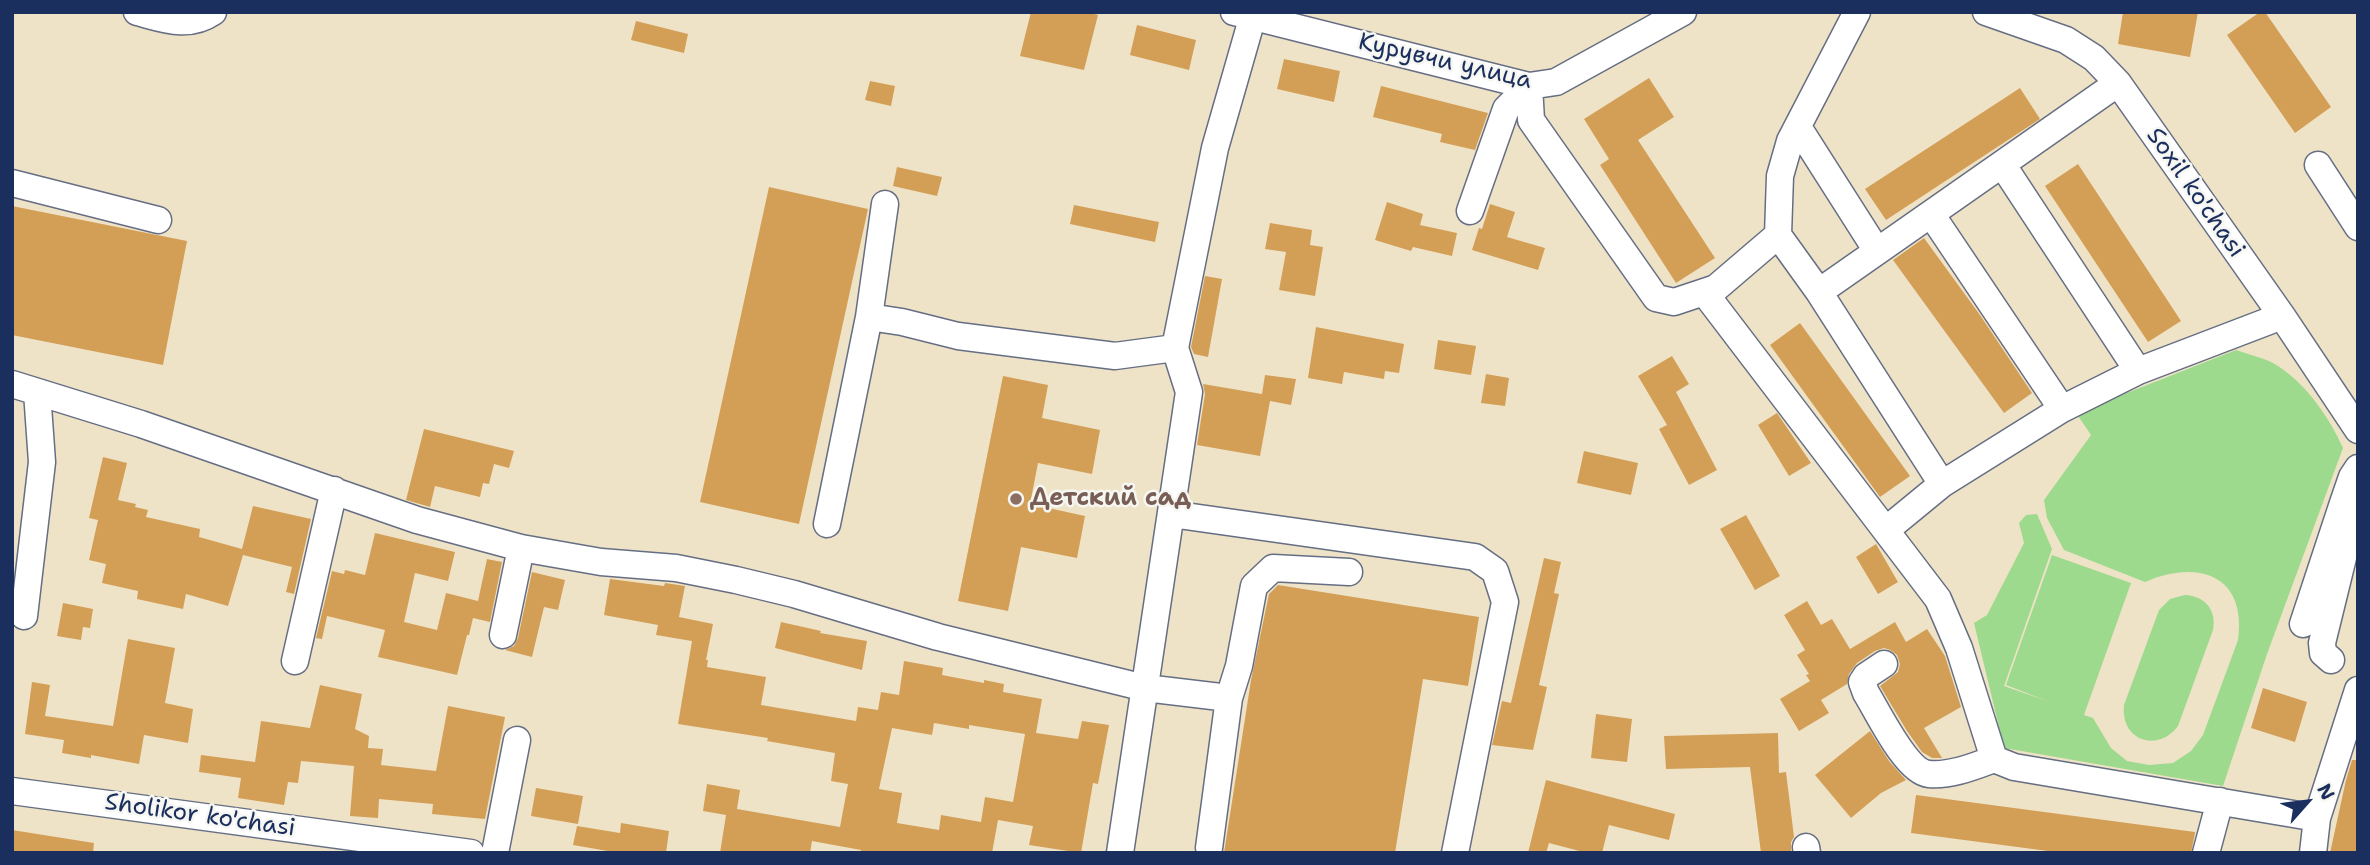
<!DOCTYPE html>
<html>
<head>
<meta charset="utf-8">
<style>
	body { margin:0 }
	#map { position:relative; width:2370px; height:865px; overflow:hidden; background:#efe3c7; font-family:"Shantell Sans",sans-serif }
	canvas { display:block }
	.frame { position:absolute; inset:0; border:14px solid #1b2f5e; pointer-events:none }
	.north { position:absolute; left:2272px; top:767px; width:70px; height:70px; -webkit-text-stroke:5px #f6f6f2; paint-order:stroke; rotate:62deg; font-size:19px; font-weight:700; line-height:28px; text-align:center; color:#1b2f5e }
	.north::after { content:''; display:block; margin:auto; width:24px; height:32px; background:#1b2f5e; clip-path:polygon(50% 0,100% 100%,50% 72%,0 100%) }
</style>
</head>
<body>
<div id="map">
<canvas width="2370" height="865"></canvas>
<div class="frame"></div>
<div class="north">N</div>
</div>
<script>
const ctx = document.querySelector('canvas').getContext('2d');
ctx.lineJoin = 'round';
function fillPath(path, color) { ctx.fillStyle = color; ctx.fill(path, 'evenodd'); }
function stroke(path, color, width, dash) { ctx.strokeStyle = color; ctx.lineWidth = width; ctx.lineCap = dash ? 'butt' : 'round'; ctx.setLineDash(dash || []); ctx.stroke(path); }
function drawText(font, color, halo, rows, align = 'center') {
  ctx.font = font + ' "Shantell Sans",sans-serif'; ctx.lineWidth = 5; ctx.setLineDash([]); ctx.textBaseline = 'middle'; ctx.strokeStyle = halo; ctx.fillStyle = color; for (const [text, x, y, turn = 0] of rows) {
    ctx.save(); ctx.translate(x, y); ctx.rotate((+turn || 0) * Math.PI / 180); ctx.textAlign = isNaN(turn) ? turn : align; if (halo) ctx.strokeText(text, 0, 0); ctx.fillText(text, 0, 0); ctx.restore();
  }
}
fillPath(new Path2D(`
	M 2236,350 C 2250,355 2266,358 2278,366 C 2307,385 2329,417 2343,448 L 2267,654 L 2223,786 L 2004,748 L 1974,623 L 1987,615 L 2024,543 L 2019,523 L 2026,515 L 2037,514 L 2052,549 L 2004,686 L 2047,701 L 2006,685 L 2052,555 L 2131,583 L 2084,715 L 2093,718 L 2111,748 L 2127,761 L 2149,765 L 2173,763 L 2191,751 L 2203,735 L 2238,640 C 2247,575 2198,559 2145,582 L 2064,550 L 2047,518 L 2044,500 L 2091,435 L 2076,413 Z
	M 2185,595 C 2205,596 2217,610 2213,630 L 2178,726 C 2158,753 2120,741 2124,705 L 2159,610 L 2170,599 Z`), '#9dda8e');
fillPath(new Path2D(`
	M 1031,12 L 1088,12 L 1098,15 L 1084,70 L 1020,56 Z
	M 2123,12 L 2198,12 L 2190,57 L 2118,44 Z
	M 2260,12 L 2265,12 L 2331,107 L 2295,133 L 2227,35 Z
	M 636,21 L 688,34 L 684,53 L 631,40 Z
	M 1137,25 L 1196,40 L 1189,70 L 1130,55 Z
	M 1284,59 L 1340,71 L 1334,102 L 1277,89 Z
	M 1649,78 L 1674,117 L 1638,140 L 1715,258 L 1676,283 L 1600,165 L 1609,159 L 1584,119 Z
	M 870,81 L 895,86 L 891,106 L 865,100 Z
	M 1381,86 L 1488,113 L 1475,150 L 1440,142 L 1442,134 L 1373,117 Z
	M 2020,88 L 2040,119 L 1886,220 L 1865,189 Z
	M 2078,164 L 2181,321 L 2148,342 L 2045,186 Z
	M 897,167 L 942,177 L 937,196 L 893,186 Z
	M 769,187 L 868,209 L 799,524 L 700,502 Z
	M 1387,202 L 1423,214 L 1420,225 L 1457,233 L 1452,256 L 1413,247 L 1411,251 L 1375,240 Z
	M 1490,204 L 1515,212 L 1507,237 L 1545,248 L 1538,270 L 1472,250 L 1479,228 L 1482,229 Z
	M 1074,205 L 1159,222 L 1155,242 L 1070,224 Z
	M 12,206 L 187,241 L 163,365 L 12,335 Z
	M 1270,223 L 1312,230 L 1310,245 L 1323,247 L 1315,296 L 1279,290 L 1286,252 L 1265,249 Z
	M 1924,238 L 1980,315 L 2032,393 L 2004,413 L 1893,260 Z
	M 1205,276 L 1222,279 L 1208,357 L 1194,354 L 1191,347 Z
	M 1800,323 L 1910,476 L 1880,497 L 1770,345 Z
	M 1316,327 L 1404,344 L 1399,373 L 1385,371 L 1384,379 L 1344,372 L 1342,384 L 1308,378 Z
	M 1438,340 L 1476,346 L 1471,375 L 1434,369 Z
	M 1672,356 L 1689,384 L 1676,392 L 1717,470 L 1689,485 L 1659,429 L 1667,425 L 1638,376 Z
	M 1486,374 L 1509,378 L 1505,406 L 1481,403 Z
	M 1265,375 L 1296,379 L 1291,405 L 1270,401 L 1260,456 L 1197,445 L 1205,394 L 1203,384 L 1262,394 Z
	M 1003,376 L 1048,385 L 1042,418 L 1100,430 L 1092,474 L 1038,463 L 1030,504 L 1085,516 L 1077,558 L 1021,547 L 1008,611 L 958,601 Z
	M 1777,413 L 1811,463 L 1789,476 L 1758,425 Z
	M 424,429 L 514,451 L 509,468 L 494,464 L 489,484 L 483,483 L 480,497 L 435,486 L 430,507 L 406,500 Z
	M 1584,451 L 1638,463 L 1631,495 L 1577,483 Z
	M 103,457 L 127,463 L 118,500 L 136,504 L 135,507 L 148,510 L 146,517 L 200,529 L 199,537 L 242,549 L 253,506 L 311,519 L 294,594 L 286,592 L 292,567 L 243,555 L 228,606 L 186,594 L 183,609 L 137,599 L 138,591 L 102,583 L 106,564 L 89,560 L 98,520 L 89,518 Z
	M 1746,515 L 1780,576 L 1755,590 L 1720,529 Z
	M 375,533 L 455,552 L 448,581 L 415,573 L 404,622 L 437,630 L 446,593 L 478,601 L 487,559 L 502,562 L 490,622 L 473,618 L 469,635 L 467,635 L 457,675 L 378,657 L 385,630 L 327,616 L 322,639 L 316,638 L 332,571 L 344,574 L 345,570 L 365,575 Z
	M 1876,544 L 1898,582 L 1878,594 L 1856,557 Z
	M 1544,558 L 1561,562 L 1554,593 L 1559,594 L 1539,685 L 1547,687 L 1533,750 L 1492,745 L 1502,701 L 1511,703 Z
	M 532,572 L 565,580 L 558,610 L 544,607 L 532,657 L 505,650 L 514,646 L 518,638 Z
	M 610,579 L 664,586 L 665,583 L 685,586 L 679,617 L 713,624 L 706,660 L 708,660 L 707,667 L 766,677 L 761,705 L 856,721 L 858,707 L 878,710 L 881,692 L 899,695 L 904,661 L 943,668 L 942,675 L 984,683 L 984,680 L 1004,684 L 1003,692 L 1042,699 L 1036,733 L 1078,739 L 1082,721 L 1109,725 L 1098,784 L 1093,783 L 1081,853 L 1029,845 L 1033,826 L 998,820 L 992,853 L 861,853 L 861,850 L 812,841 L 810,853 L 720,853 L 726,815 L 703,811 L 707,784 L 740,790 L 737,809 L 840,827 L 848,784 L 831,781 L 835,753 L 767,741 L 768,738 L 678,724 L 692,641 L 656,635 L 658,625 L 604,615 ZM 934,723 L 969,729 L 969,725 L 1025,734 L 1013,802 L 985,797 L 981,822 L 941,815 L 939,830 L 897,823 L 902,793 L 879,789 L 892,728 L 932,735 Z
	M 1278,585 L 1479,617 L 1468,686 L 1423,679 L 1395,853 L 1224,853 L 1251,680 L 1269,594 Z
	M 1807,601 L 1821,625 L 1832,619 L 1850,649 L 1895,622 L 1906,642 L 1927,629 L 1945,656 L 1961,707 L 1924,728 L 1942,758 L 1932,758 L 1922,752 L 1907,731 L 1880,686 L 1898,672 L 1900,664 L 1897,655 L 1890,650 L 1884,648 L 1875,651 L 1857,663 L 1849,674 L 1847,684 L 1821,700 L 1829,713 L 1799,731 L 1780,699 L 1810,681 L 1806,675 L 1809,674 L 1797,655 L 1805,650 L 1784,615 Z
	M 63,603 L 93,609 L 90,628 L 83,627 L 81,640 L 57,636 Z
	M 781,622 L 821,631 L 820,633 L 867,641 L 862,670 L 775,648 Z
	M 128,639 L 175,648 L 165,703 L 193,709 L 188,743 L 144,735 L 139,764 L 91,755 L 91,758 L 62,753 L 64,740 L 25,734 L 32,682 L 50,685 L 45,716 L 113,726 Z
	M 320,685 L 362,694 L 355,729 L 369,736 L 368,748 L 383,749 L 381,765 L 436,771 L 448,706 L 505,717 L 485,819 L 432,814 L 433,804 L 379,799 L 378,818 L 350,816 L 354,766 L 301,761 L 298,783 L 288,782 L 284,805 L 238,798 L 241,778 L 199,772 L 201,755 L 255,762 L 261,721 L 310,728 Z
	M 2263,688 L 2307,702 L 2295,742 L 2251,728 Z
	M 1596,714 L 1632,719 L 1627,762 L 1591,758 Z
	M 1870,731 L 1889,761 L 1906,780 L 1881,793 L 1851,818 L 1815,775 Z
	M 1778,733 L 1779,773 L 1786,772 L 1794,837 L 1791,842 L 1791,851 L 1761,853 L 1750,767 L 1666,769 L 1664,736 Z
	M 2352,760 L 2358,760 L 2358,853 L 2330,853 L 2346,780 Z
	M 1546,780 L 1675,814 L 1669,840 L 1609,825 L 1602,853 L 1587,853 L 1549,843 L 1546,853 L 1528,853 Z
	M 536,788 L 583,796 L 578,824 L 531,816 Z
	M 1916,795 L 2195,832 L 2195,833 L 2191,853 L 2063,853 L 1911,833 Z
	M 621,823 L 669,831 L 666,853 L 619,853 L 573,845 L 577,826 L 620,833 Z
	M 12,830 L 94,843 L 93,853 L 12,853 Z`), '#d39f57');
const minor = new Path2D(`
	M 137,12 C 164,19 188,29 213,12
	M 1234,12 L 1529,86 L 1556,82 L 1683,12
	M 1986,12 L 2066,40 L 2094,58 L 2118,83 L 2282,316 L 2358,430
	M 1798,127 L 1877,251
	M 2002,164 L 2138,371
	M 2318,165 L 2358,227
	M 12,183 L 158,220
	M 1470,211 L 1506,109 L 1529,86 L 1531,120 L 1656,298 L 1674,302 L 1716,288 L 1778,235 L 1780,176 L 1790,141 L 1857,12
	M 1931,214 L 2062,409
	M 1778,235 L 1819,292 L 1942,484
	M 1704,292 L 1938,599 L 1959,648 L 1994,759 L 2014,767 L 2317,818
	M 1819,292 L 2118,83
	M 869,317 L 885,204
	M 12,384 L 141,424 L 417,520 L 521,548 L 601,562 L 676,568 L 736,580 L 794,594 L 938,637 L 1145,688 L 1229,698 L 1239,666 L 1254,586 L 1273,568 L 1349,572
	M 1171,514 L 1475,557 L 1495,571 L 1505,602 L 1455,853
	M 827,524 L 869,317 L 902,322 L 958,336 L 1115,356 L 1175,348
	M 1886,530 L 1942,484 L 2062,409 L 2138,371 L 2282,316
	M 24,616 L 42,462 L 37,392
	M 2303,624 L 2343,503 L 2352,477 L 2358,468
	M 503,635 L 521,548
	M 2331,660 L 2323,653 L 2322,643 L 2351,525 L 2343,503
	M 295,661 L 334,490
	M 1884,664 L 1866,676 L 1862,682 L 1866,693 C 1878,712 1906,772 1929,774 C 1951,776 1975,766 1994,759
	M 12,791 L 471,853
	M 1806,847 L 1807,853
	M 1209,848 L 1229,698
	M 495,853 L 517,740
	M 1120,853 L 1189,392 L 1175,348 L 1215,148 L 1254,12
	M 2206,853 L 2220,801
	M 2313,853 L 2317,818 L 2358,690`);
stroke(minor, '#656e83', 29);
stroke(minor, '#fff', 26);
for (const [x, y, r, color] of [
	[1016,499,7,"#8d6e63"]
]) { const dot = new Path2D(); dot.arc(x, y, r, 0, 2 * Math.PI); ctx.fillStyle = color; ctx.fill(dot); stroke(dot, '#f6f6f2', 2.5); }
drawText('24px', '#1b2f5e', '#f6f6f2', [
	["Курувчи улица",1445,62,13],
	["Soxil ko'chasi",2195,193,55],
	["Sholikor ko'chasi",200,816,8]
]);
drawText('bold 24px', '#785e54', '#f6f6f2', [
	["Детский сад",1030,499]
], 'left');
</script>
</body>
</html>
